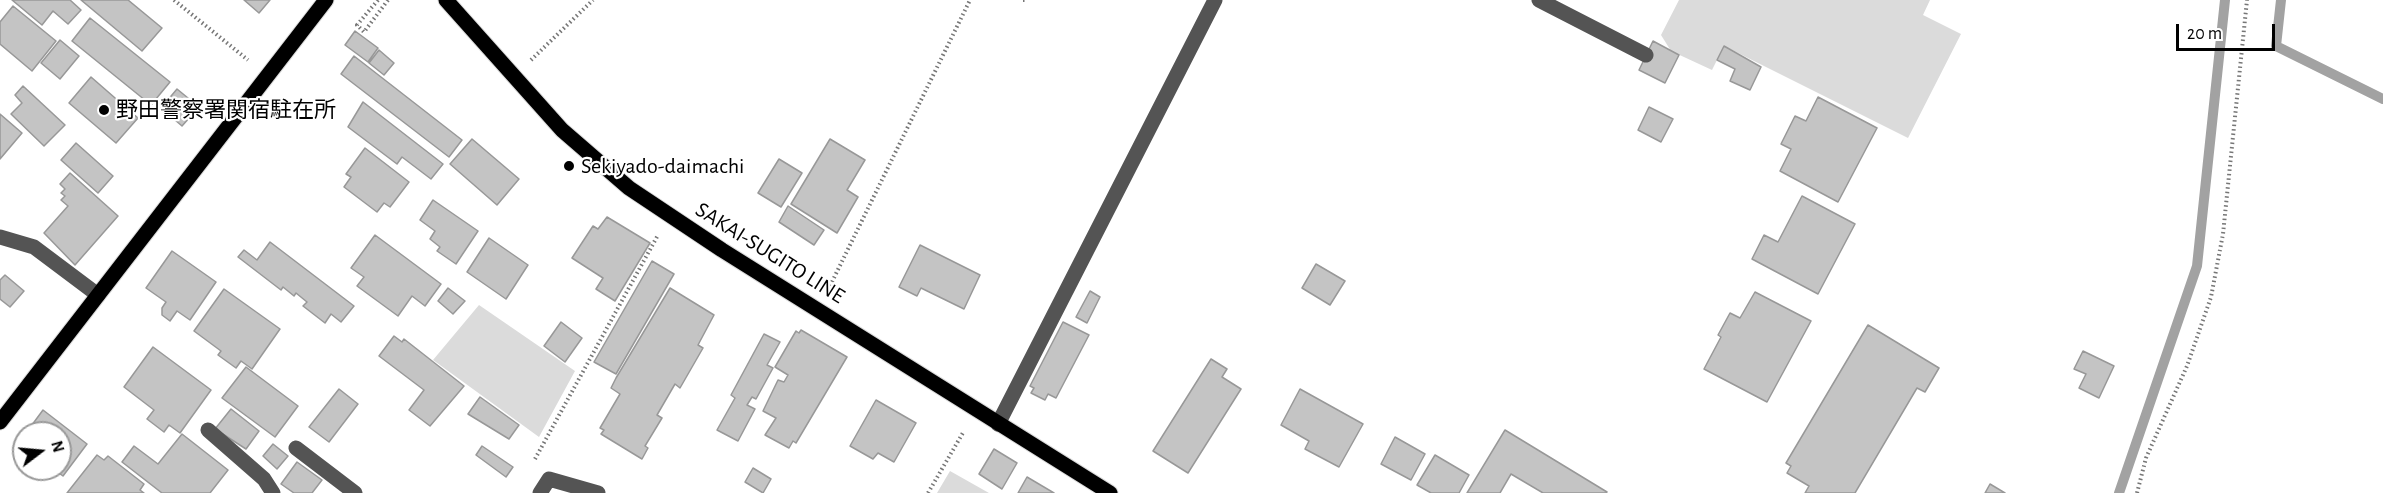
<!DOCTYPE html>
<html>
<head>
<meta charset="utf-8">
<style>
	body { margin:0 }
	#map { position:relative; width:2383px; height:493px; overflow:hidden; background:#fff; font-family:"Alegreya Sans",sans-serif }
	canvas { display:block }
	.north { position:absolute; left:12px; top:421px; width:60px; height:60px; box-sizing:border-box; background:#fff; border:2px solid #999; border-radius:50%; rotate:74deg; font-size:16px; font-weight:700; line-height:24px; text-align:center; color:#000 }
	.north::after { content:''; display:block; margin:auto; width:21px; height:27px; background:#000; clip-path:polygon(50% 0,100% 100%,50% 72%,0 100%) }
	.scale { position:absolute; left:2176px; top:24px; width:99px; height:27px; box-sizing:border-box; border:3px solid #000; border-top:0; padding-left:8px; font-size:18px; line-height:21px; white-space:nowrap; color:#000; -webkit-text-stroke:4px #fff; paint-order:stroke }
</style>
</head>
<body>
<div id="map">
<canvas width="2383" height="493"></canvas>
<div class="north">N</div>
<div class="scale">20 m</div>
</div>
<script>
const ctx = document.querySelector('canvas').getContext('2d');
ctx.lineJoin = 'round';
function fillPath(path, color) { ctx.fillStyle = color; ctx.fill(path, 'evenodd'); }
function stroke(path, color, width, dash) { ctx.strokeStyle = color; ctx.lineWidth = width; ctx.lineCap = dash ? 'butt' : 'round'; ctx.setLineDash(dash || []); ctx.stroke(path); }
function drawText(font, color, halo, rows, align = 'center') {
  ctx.font = font + ' "Alegreya Sans","Noto Sans JP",sans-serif'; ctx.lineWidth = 4.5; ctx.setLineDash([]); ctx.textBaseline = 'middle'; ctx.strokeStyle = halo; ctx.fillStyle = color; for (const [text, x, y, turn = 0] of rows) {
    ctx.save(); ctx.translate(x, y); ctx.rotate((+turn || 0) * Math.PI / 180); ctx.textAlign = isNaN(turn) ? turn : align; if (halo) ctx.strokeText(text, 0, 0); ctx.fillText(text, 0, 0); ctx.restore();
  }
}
fillPath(new Path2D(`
	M 1679,0 L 1930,0 L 1923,15 L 1961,34 L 1908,138 L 1724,46 L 1712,70 L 1671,51 L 1661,35 Z
	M 479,305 L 575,371 L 539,437 L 433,360 Z
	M 950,471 L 989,493 L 937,493 Z`), '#dbdbdb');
stroke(new Path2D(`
	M 2281,0 L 2276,46 L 2383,99
	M 2119,493 L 2197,266 L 2225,0`), '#a2a2a2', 10);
const building = new Path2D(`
	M 12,0 L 70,0 L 81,10 L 68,24 L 53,11 L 42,25 Z
	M 81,0 L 128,0 L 162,28 L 142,51 Z
	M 244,0 L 270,0 L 259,13 Z
	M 13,6 L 56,41 L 32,71 L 0,44 L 0,22 Z
	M 90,18 L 170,82 L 151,105 L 72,41 Z
	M 355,31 L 378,48 L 368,62 L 345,45 Z
	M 60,40 L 79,56 L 60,79 L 41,63 Z
	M 1653,41 L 1679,55 L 1665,83 L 1639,70 Z
	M 1724,46 L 1761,67 L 1750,90 L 1730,81 L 1735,69 L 1717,60 Z
	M 379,50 L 394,63 L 384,75 L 369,63 Z
	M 354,56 L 462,140 L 449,157 L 341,74 Z
	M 91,77 L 138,118 L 116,143 L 69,103 Z
	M 23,86 L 65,125 L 44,146 L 11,114 L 22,103 L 15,95 Z
	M 177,89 L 199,107 L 182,126 L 161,108 Z
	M 1818,97 L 1877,128 L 1838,202 L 1780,171 L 1791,149 L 1781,144 L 1795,116 L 1806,121 Z
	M 363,102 L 443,164 L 431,179 L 402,157 L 397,164 L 348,127 Z
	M 1649,107 L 1673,119 L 1661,142 L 1638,130 Z
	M 0,114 L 22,133 L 0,159 Z
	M 472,139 L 519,179 L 497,205 L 450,164 Z
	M 830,139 L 865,160 L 847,190 L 858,197 L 837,233 L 791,204 Z
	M 76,143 L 113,176 L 98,193 L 61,160 Z
	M 365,148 L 409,182 L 390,207 L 384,203 L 377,212 L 344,187 L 351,177 L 346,174 Z
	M 779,159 L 802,173 L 781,207 L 758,193 Z
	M 70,173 L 118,216 L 75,265 L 44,233 L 68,206 L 61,200 L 65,196 L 61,193 L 65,189 L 60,184 Z
	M 1802,196 L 1855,224 L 1818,294 L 1752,259 L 1764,235 L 1778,242 Z
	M 433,200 L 478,231 L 456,264 L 437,251 L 440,247 L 430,239 L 435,231 L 420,220 Z
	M 788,206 L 824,230 L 814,245 L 779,222 Z
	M 607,217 L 650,243 L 615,301 L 596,289 L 603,278 L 572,258 L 593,226 L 598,229 Z
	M 375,235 L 441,284 L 425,306 L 412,296 L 398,316 L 357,286 L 364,277 L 351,268 Z
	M 489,238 L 528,265 L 506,299 L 467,272 Z
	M 270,242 L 354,306 L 341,322 L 331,314 L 325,323 L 303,306 L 307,302 L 296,293 L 294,296 L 283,287 L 281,290 L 238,257 L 244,250 L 257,260 Z
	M 920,245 L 980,275 L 964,309 L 921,288 L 917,296 L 899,287 Z
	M 172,251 L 216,282 L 190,320 L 177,311 L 170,321 L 162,315 L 162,308 L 166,302 L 146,288 Z
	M 652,261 L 674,274 L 616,374 L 594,362 Z
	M 1316,264 L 1345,281 L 1330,305 L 1302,288 Z
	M 5,275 L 24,291 L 10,307 L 0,299 L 0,280 Z
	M 448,288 L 465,301 L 453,314 L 438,301 Z
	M 670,288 L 714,315 L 698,345 L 703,348 L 680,388 L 675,384 L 657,415 L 662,418 L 645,446 L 648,448 L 642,459 L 601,434 L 604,430 L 600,428 L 620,394 L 611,388 L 616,378 Z
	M 224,289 L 280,329 L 252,369 L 241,361 L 236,368 L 218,355 L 221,351 L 194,331 Z
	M 1090,291 L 1100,297 L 1087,323 L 1076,317 Z
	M 1755,292 L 1811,321 L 1767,402 L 1704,369 L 1721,337 L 1718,335 L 1730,313 L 1740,318 Z
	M 561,322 L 582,338 L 565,362 L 544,346 Z
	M 1063,322 L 1089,335 L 1056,398 L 1048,394 L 1045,400 L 1031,393 L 1034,388 L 1030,386 Z
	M 1868,325 L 1939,368 L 1925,392 L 1917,388 L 1855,493 L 1805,493 L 1809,486 L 1787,473 L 1791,466 L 1786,463 Z
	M 801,330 L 847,357 L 796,443 L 793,441 L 789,448 L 765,435 L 776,418 L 763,411 L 778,380 L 784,382 L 788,375 L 775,367 L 796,331 L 799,333 Z
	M 764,334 L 780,342 L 767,365 L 773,368 L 756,399 L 752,397 L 747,405 L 755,409 L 738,441 L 717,430 L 735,398 L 731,395 Z
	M 394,336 L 402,342 L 404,339 L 464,386 L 430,426 L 409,410 L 424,390 L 379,356 Z
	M 153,347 L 211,390 L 180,433 L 169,425 L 164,432 L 147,419 L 154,410 L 124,387 Z
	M 2083,351 L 2114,366 L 2099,398 L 2079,388 L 2086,374 L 2074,369 Z
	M 1211,359 L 1227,369 L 1222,377 L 1241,389 L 1188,473 L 1153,451 Z
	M 246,367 L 298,406 L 275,437 L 222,398 Z
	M 339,389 L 358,404 L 329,442 L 309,427 Z
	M 1300,389 L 1363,424 L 1339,467 L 1305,449 L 1309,441 L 1281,425 Z
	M 480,397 L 519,425 L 509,439 L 468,414 Z
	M 876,400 L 916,423 L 894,462 L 878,453 L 873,459 L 850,446 Z
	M 231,409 L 259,431 L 246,449 L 215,429 Z
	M 43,410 L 87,444 L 63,476 L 53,469 L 60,469 L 60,433 L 26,433 Z
	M 1505,430 L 1607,492 L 1606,493 L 1543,493 L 1511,474 L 1500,493 L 1467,493 Z
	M 182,434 L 228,470 L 210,493 L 162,493 L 122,462 L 134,446 L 158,464 Z
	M 1395,437 L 1425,454 L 1411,480 L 1381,464 Z
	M 273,444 L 288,456 L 277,469 L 263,456 Z
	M 482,446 L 513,467 L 506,477 L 476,455 Z
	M 994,449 L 1017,463 L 1002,489 L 979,474 Z
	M 97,455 L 104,460 L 108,456 L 144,484 L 140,490 L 144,493 L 67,493 Z
	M 1435,455 L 1469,475 L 1459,493 L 1431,493 L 1417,485 Z
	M 297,462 L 322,480 L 312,493 L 294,493 L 281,484 Z
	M 753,468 L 771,479 L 763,493 L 745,482 Z
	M 1027,477 L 1054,493 L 1018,493 Z
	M 1990,484 L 2005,493 L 1985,493 Z`);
fillPath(building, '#c4c4c4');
stroke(building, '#989898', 1.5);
const major = new Path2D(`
	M 446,0 L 562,130 L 629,188 L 722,250 L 1110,493
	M 0,422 L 326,0`);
stroke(major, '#dbdbdb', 17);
stroke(new Path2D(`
	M 174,0 L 248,60
	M 378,0 L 357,25 L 364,32 L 388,0
	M 1023,0 L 1026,0
	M 531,60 L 593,0
	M 828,290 L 970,0
	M 535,459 L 658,235
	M 928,493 L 964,431
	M 2137,493 L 2146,458 L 2187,366 L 2211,297 L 2223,234 L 2247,0`), '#767676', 4, [1.5, 3]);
stroke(new Path2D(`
	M 1539,0 L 1646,55
	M 0,237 L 34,247 L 98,295
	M 998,424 L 1215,0
	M 208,430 L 264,479 L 273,493
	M 296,448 L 355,493
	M 540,493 L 549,479 L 598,493`), '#545454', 15);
stroke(major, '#000', 15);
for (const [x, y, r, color] of [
	[104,110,6,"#000"],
	[569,166,6,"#000"]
]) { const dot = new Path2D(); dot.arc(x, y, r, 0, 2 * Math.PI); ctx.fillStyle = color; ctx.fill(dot); stroke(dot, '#fff', 2); }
drawText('22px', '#000', '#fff', [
	["野田警察署関宿駐在所",116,110],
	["Sekiyado-daimachi",581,166]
], 'left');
drawText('22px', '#000', '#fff', [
	["SAKAI-SUGITO LINE",770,253,32]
]);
</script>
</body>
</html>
